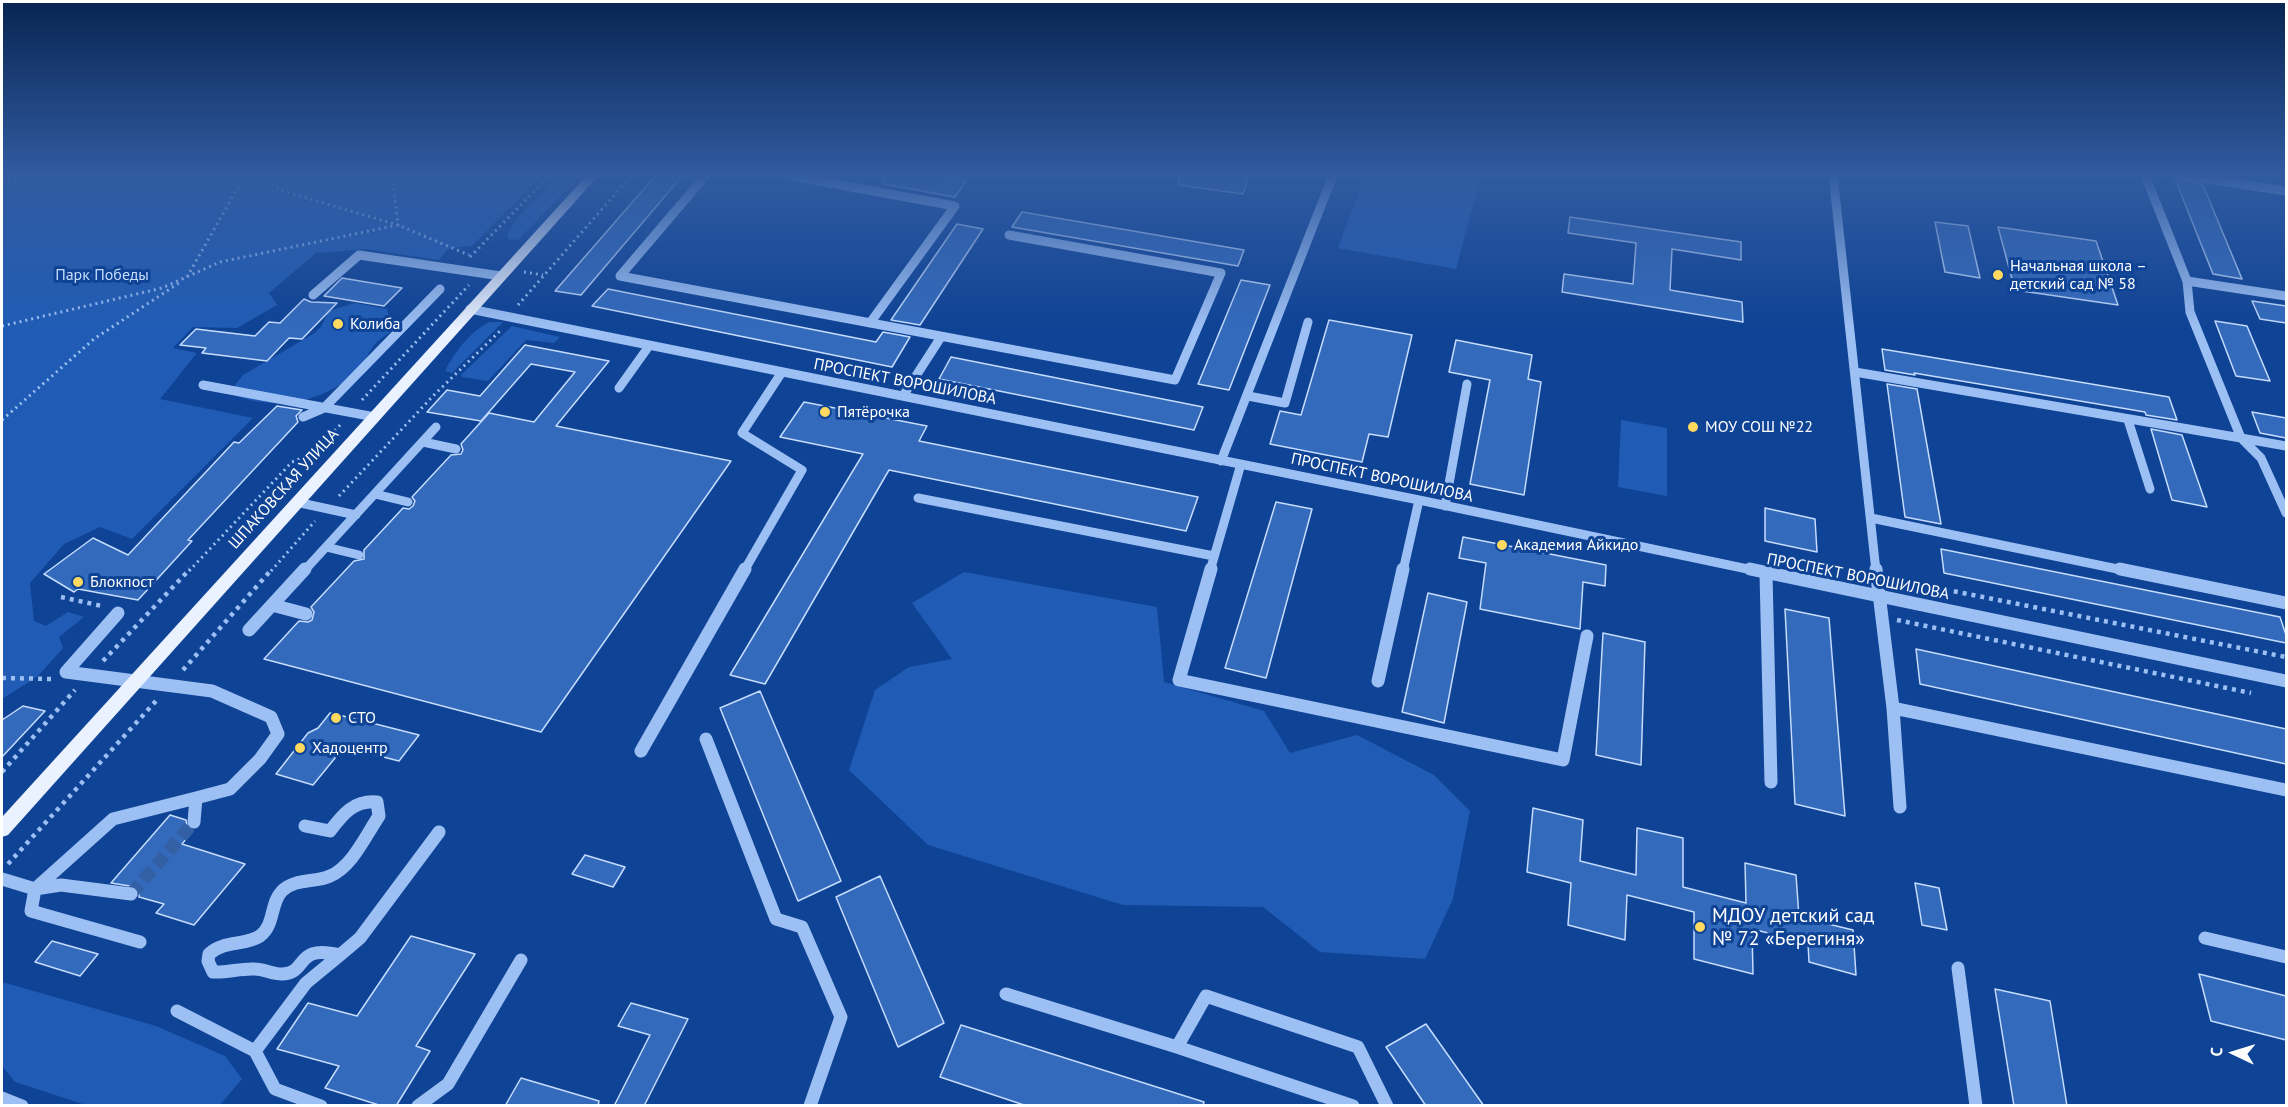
<!DOCTYPE html>
<html>
<head>
<meta charset="utf-8">
<style>
	body { margin:0 }
	#map { position:relative; width:2288px; height:1107px; overflow:hidden; background:#0f4395; font-family:"PT Sans",sans-serif }
	canvas { display:block }
	.frame { position:absolute; inset:0; border:3px solid #fff; pointer-events:none }
	.north { position:absolute; left:2204px; top:1023px; width:60px; height:60px; -webkit-text-stroke:4px #0f4395; paint-order:stroke; rotate:274deg; font-size:16px; font-weight:700; line-height:24px; text-align:center; color:#fff }
	.north::after { content:''; display:block; margin:auto; width:21px; height:27px; background:#fff; clip-path:polygon(50% 0,100% 100%,50% 72%,0 100%) }
</style>
</head>
<body>
<div id="map">
<canvas width="2288" height="1107"></canvas>
<div class="frame"></div>
<div class="north">С</div>
</div>
<script>
const ctx = document.querySelector('canvas').getContext('2d');
ctx.lineJoin = 'round';
function fillPath(path, color) { ctx.fillStyle = color; ctx.fill(path, 'evenodd'); }
function stroke(path, color, width, dash) { ctx.strokeStyle = color; ctx.lineWidth = width; ctx.lineCap = dash ? 'butt' : 'round'; ctx.setLineDash(dash || []); ctx.stroke(path); }
function drawText(font, color, halo, rows, align = 'center') {
  ctx.font = font + ' "PT Sans",sans-serif'; ctx.lineWidth = 6; ctx.setLineDash([]); ctx.textBaseline = 'middle'; ctx.strokeStyle = halo; ctx.fillStyle = color; for (const [text, x, y, turn = 0] of rows) {
    ctx.save(); ctx.translate(x, y); ctx.rotate((+turn || 0) * Math.PI / 180); ctx.textAlign = isNaN(turn) ? turn : align; if (halo) ctx.strokeText(text, 0, 0); ctx.fillText(text, 0, 0); ctx.restore();
  }
}
fillPath(new Path2D(`
	M 2,175 L 542,175 L 473,245 L 448,249 L 439,260 L 366,249 L 316,253 L 269,293 L 277,305 L 237,328 L 193,327 L 173,348 L 197,353 C 183,369 173,384 160,399 L 253,418 L 132,539 L 100,527 L 64,544 L 30,583 L 34,621 L 46,626 L 68,612 L 84,617 L 59,637 L 63,648 L 38,676 L 2,699 Z
	M 560,175 L 581,175 L 518,240 L 508,239 L 507,234 L 520,215 Z
	M 1365,175 L 1481,175 L 1456,269 L 1338,248 Z
	M 355,303 L 387,309 L 393,329 C 388,335 380,338 375,344 C 367,353 365,366 355,374 C 320,403 275,411 234,395 L 235,385 L 243,375 L 313,334 L 321,327 L 329,311 Z
	M 490,322 L 503,322 L 452,373 L 445,371 C 455,352 470,331 490,322 Z
	M 512,326 L 560,337 L 554,343 L 526,340 L 488,381 L 462,377 L 461,375 Z
	M 1621,420 L 1667,428 L 1667,496 L 1618,487 Z
	M 964,572 L 1157,607 L 1164,682 L 1264,711 L 1290,753 L 1357,735 L 1434,775 L 1470,811 L 1453,899 L 1425,959 L 1320,952 L 1263,907 L 1123,905 L 928,845 L 849,770 L 875,690 L 909,667 L 952,659 L 912,603 Z
	M 2,982 L 156,1026 L 225,1056 L 242,1079 L 219,1106 L 86,1105 L 15,1082 L 2,1066 Z`), '#205cb5');
const building = new Path2D(`
	M 656,175 L 683,175 L 581,295 L 555,291 Z
	M 884,175 L 934,175 L 966,181 L 955,197 L 883,184 Z
	M 1179,175 L 1229,175 L 1248,178 L 1243,194 L 1178,185 Z
	M 2175,179 L 2203,185 L 2242,279 L 2213,274 Z
	M 1022,212 L 1244,250 L 1238,266 L 1012,227 Z
	M 1570,217 L 1741,242 L 1741,260 L 1672,249 L 1670,290 L 1742,302 L 1743,322 L 1562,292 L 1564,274 L 1633,284 L 1636,243 L 1568,233 Z
	M 1935,222 L 1968,226 L 1980,278 L 1945,272 Z
	M 957,224 L 983,229 L 920,325 L 891,320 Z
	M 1998,227 L 2096,241 L 2118,305 L 2015,290 Z
	M 342,278 L 402,288 L 384,306 L 324,296 Z
	M 1241,280 L 1270,285 L 1229,390 L 1198,384 Z
	M 608,289 L 876,342 L 883,332 L 910,337 L 892,367 L 592,306 Z
	M 304,299 L 311,302 L 337,303 L 302,339 L 289,338 L 267,361 L 202,353 L 206,348 L 180,345 L 196,329 L 255,336 L 269,322 L 280,323 Z
	M 2252,301 L 2286,306 L 2286,323 L 2260,319 Z
	M 1329,320 L 1412,335 L 1388,437 L 1369,434 L 1362,462 L 1270,444 L 1280,411 L 1301,415 Z
	M 2215,321 L 2247,326 L 2270,381 L 2236,376 Z
	M 1456,340 L 1532,355 L 1528,379 L 1541,382 L 1524,495 L 1470,484 L 1490,380 L 1449,372 Z
	M 525,345 L 609,361 L 556,426 L 731,461 L 541,732 L 264,659 L 299,621 L 308,622 L 312,620 L 314,612 L 311,607 L 354,561 L 364,559 L 364,550 L 403,508 L 409,509 L 413,506 L 415,501 L 412,497 L 451,455 L 461,454 L 463,450 L 461,444 L 489,413 L 534,422 L 575,372 L 531,364 L 481,421 L 427,412 L 447,390 L 480,396 Z
	M 1882,349 L 2169,397 L 2177,420 L 2146,415 L 2145,412 L 1914,373 L 1915,375 L 1885,370 Z
	M 951,357 L 1203,407 L 1194,430 L 939,379 Z
	M 1887,384 L 1917,389 L 1941,524 L 1905,517 Z
	M 804,402 L 927,426 L 919,441 L 1198,497 L 1186,531 L 889,470 L 765,684 L 730,675 L 863,454 L 780,437 Z
	M 277,406 L 302,410 L 296,416 L 298,422 L 188,540 L 192,541 L 138,600 L 78,589 L 74,592 L 44,574 L 93,538 L 128,555 L 234,442 L 239,443 Z
	M 2252,412 L 2286,418 L 2286,438 L 2260,433 Z
	M 2151,429 L 2182,435 L 2207,507 L 2172,500 Z
	M 1276,502 L 1312,509 L 1266,678 L 1225,668 Z
	M 1765,508 L 1815,519 L 1817,552 L 1765,541 Z
	M 1463,537 L 1606,565 L 1605,586 L 1583,582 L 1580,629 L 1480,609 L 1486,563 L 1459,558 Z
	M 1941,549 L 2280,617 L 2286,635 L 2286,643 L 1944,573 Z
	M 1428,593 L 1467,602 L 1444,723 L 1402,712 Z
	M 1785,609 L 1829,618 L 1845,816 L 1795,804 Z
	M 1603,633 L 1645,642 L 1641,765 L 1596,755 Z
	M 1916,649 L 2286,729 L 2286,764 L 1920,684 Z
	M 760,691 L 841,881 L 798,901 L 720,708 Z
	M 23,706 L 45,711 L 2,757 L 2,720 Z
	M 330,713 L 364,721 L 419,735 L 399,761 L 344,747 L 313,785 L 276,774 L 308,733 L 318,728 Z
	M 1533,808 L 1583,820 L 1580,861 L 1636,875 L 1637,828 L 1683,838 L 1683,887 L 1746,903 L 1745,863 L 1796,875 L 1799,917 L 1853,930 L 1856,975 L 1809,962 L 1808,943 L 1752,929 L 1753,974 L 1694,959 L 1694,912 L 1627,895 L 1625,940 L 1568,925 L 1571,883 L 1527,872 Z
	M 170,815 L 186,820 L 187,826 L 193,831 L 182,844 L 245,864 L 194,925 L 156,913 L 164,904 L 139,897 L 139,891 L 136,887 L 111,883 Z
	M 585,855 L 625,867 L 613,887 L 572,874 Z
	M 880,876 L 944,1023 L 898,1047 L 836,897 Z
	M 1915,883 L 1939,888 L 1947,930 L 1922,925 Z
	M 411,936 L 475,954 L 416,1046 L 430,1051 L 396,1106 L 382,1106 L 325,1088 L 339,1066 L 277,1049 L 308,1003 L 357,1016 Z
	M 52,941 L 98,954 L 80,976 L 35,962 Z
	M 2199,974 L 2286,996 L 2286,1040 L 2211,1021 Z
	M 1995,989 L 2050,1001 L 2067,1106 L 2014,1106 Z
	M 631,1003 L 688,1019 L 644,1106 L 614,1106 L 650,1035 L 618,1026 Z
	M 1426,1024 L 1484,1106 L 1426,1106 L 1386,1047 Z
	M 961,1025 L 1204,1102 L 1203,1106 L 1027,1106 L 940,1077 Z
	M 521,1078 L 599,1101 L 598,1106 L 505,1106 Z`);
fillPath(building, '#336abc');
stroke(building, '#c5dcfe', 1.5);
stroke(new Path2D(`
	M 131,894 L 194,822`), '#335fa5', 13, [13, 6]);
stroke(new Path2D(`
	M 256,175 L 283,191 L 398,225 L 392,175
	M 2,182 L 58,175
	M 470,257 L 550,175
	M 524,272 L 543,275
	M 187,277 L 245,175
	M 518,305 L 632,175
	M 2,326 L 162,288 L 220,262 L 398,225 L 469,255
	M 362,400 L 469,285
	M 2,420 L 94,339 L 179,283
	M 339,496 L 433,396 L 501,330
	M 189,571 L 292,462 L 314,453 L 341,424
	M 271,571 L 315,521`), '#9dc0f4', 3, [2, 4]);
stroke(new Path2D(`
	M 1892,579 L 2286,657
	M 61,597 L 102,606
	M 1897,620 L 2251,693
	M 103,661 L 190,569
	M 183,670 L 272,569
	M 2,678 L 52,679
	M 2,772 L 75,690
	M 8,864 L 156,701`), '#9dc0f4', 4.5, [4, 5]);
stroke(new Path2D(`
	M 706,175 L 620,276 L 1175,380 L 1221,273 L 1009,235
	M 786,175 L 955,206 L 870,323
	M 1833,175 L 1876,571
	M 2180,175 L 2286,191
	M 2187,281 L 2286,296
	M 313,295 L 359,255 L 501,276
	M 470,309 L 1419,500 L 1757,571
	M 1855,372 L 2241,438 L 2190,312 L 2187,281 L 2145,175
	M 203,385 L 375,417
	M 619,388 L 649,346
	M 903,396 L 941,337
	M 1248,396 L 1285,403 L 1308,322
	M 303,417 L 324,408 L 440,289
	M 2128,420 L 2150,489
	M 423,442 L 456,449
	M 2286,446 L 2241,438 L 2261,458 L 2286,513
	M 1221,461 L 1333,175
	M 375,494 L 408,502
	M 918,498 L 1214,556
	M 296,502 L 356,515
	M 1445,506 L 1467,384
	M 1871,518 L 2127,571
	M 326,547 L 359,555
	M 304,571 L 436,427
	M 744,571 L 802,470 L 742,433 L 782,372
	M 1210,571 L 1241,464
	M 1403,571 L 1419,500`), '#9dc0f4', 9);
stroke(new Path2D(`
	M 1211,569 L 1179,680 L 1563,760 L 1587,636
	M 1750,569 L 2286,681
	M 1876,569 L 1893,708 L 1900,807
	M 2120,569 L 2286,603
	M 1766,574 L 1771,782
	M 272,605 L 306,614
	M 118,613 L 66,672 L 212,691 L 271,717 L 278,734 L 260,759 L 230,789 L 196,798 L 194,822
	M 249,630 L 305,569
	M 1378,681 L 1403,569
	M 1893,708 L 2286,790
	M 706,739 L 776,919 L 802,927 L 841,1017 L 810,1106
	M 641,751 L 745,569
	M 2,879 L 35,889 L 61,885 L 131,894
	M 2205,938 L 2286,957
	M 140,942 L 31,911 L 35,889 L 113,819 L 196,798
	M 340,955 L 360,938 L 439,832
	M 1958,968 L 1976,1106
	M 1006,994 L 1177,1047 L 1353,1106
	M 177,1011 L 255,1051 L 275,1089 L 321,1106
	M 1177,1047 L 1206,996 L 1358,1047 L 1387,1106
	M 255,1051 L 306,983 L 340,955 C 294,944 309,972 283,974 C 274,975 264,969 255,969 C 241,968 227,973 213,972 L 208,961 L 209,954 C 224,940 245,946 260,936 C 275,925 270,903 282,891 C 295,878 315,883 330,876 C 352,867 366,835 379,816 L 377,802 C 354,800 343,814 330,831 L 305,826
	M 2,1098 L 22,1106
	M 418,1106 L 448,1084 L 521,960`), '#9dc0f4', 13);
fillPath(new Path2D(`
	M 587,175 L 599,175 L 8,835 L 2,837 L 2,817 Z`), '#eaf1ff');
const sky = ctx.createLinearGradient(0, 0, 0, 330);
sky.addColorStop(0, '#082552');
sky.addColorStop(0.53, '#315ba0');
sky.addColorStop(1, '#315ba000');
ctx.fillStyle = sky;
ctx.fillRect(0, 0, 2288, 330);
for (const [x, y, r, color] of [
	[1998,275,6,"#ffd960"],
	[338,324,6,"#ffd960"],
	[825,412,6,"#ffd960"],
	[1693,427,6,"#ffd960"],
	[1502,545,6,"#ffd960"],
	[78,582,6,"#ffd960"],
	[336,718,6,"#ffd960"],
	[300,748,6,"#ffd960"],
	[1700,927,6,"#ffd960"]
]) { const dot = new Path2D(); dot.arc(x, y, r, 0, 2 * Math.PI); ctx.fillStyle = color; ctx.fill(dot); stroke(dot, '#0f4395', 2); }
drawText('16px', '#fff', '#0f4395', [
	["Начальная школа –",2010,266],
	["детский сад № 58",2010,284],
	["Колиба",350,324],
	["Пятёрочка",837,412],
	["МОУ СОШ №22",1705,427],
	["Академия Айкидо",1514,545],
	["Блокпост",90,582],
	["СТО",348,718],
	["Хадоцентр",312,748]
], 'left');
drawText('16px', '#c5dcfe', '#0f4395', [
	["Парк Победы",102,275]
]);
drawText('16px', '#fff', '#0f4395', [
	["ПРОСПЕКТ ВОРОШИЛОВА",905,382,11],
	["ПРОСПЕКТ ВОРОШИЛОВА",1382,478,12],
	["ШПАКОВСКАЯ УЛИЦА",284,489,-48],
	["ПРОСПЕКТ ВОРОШИЛОВА",1858,577,11]
]);
drawText('20px', '#fff', '#0f4395', [
	["МДОУ детский сад",1712,916],
	["№ 72 «Берегиня»",1712,939]
], 'left');
</script>
</body>
</html>
